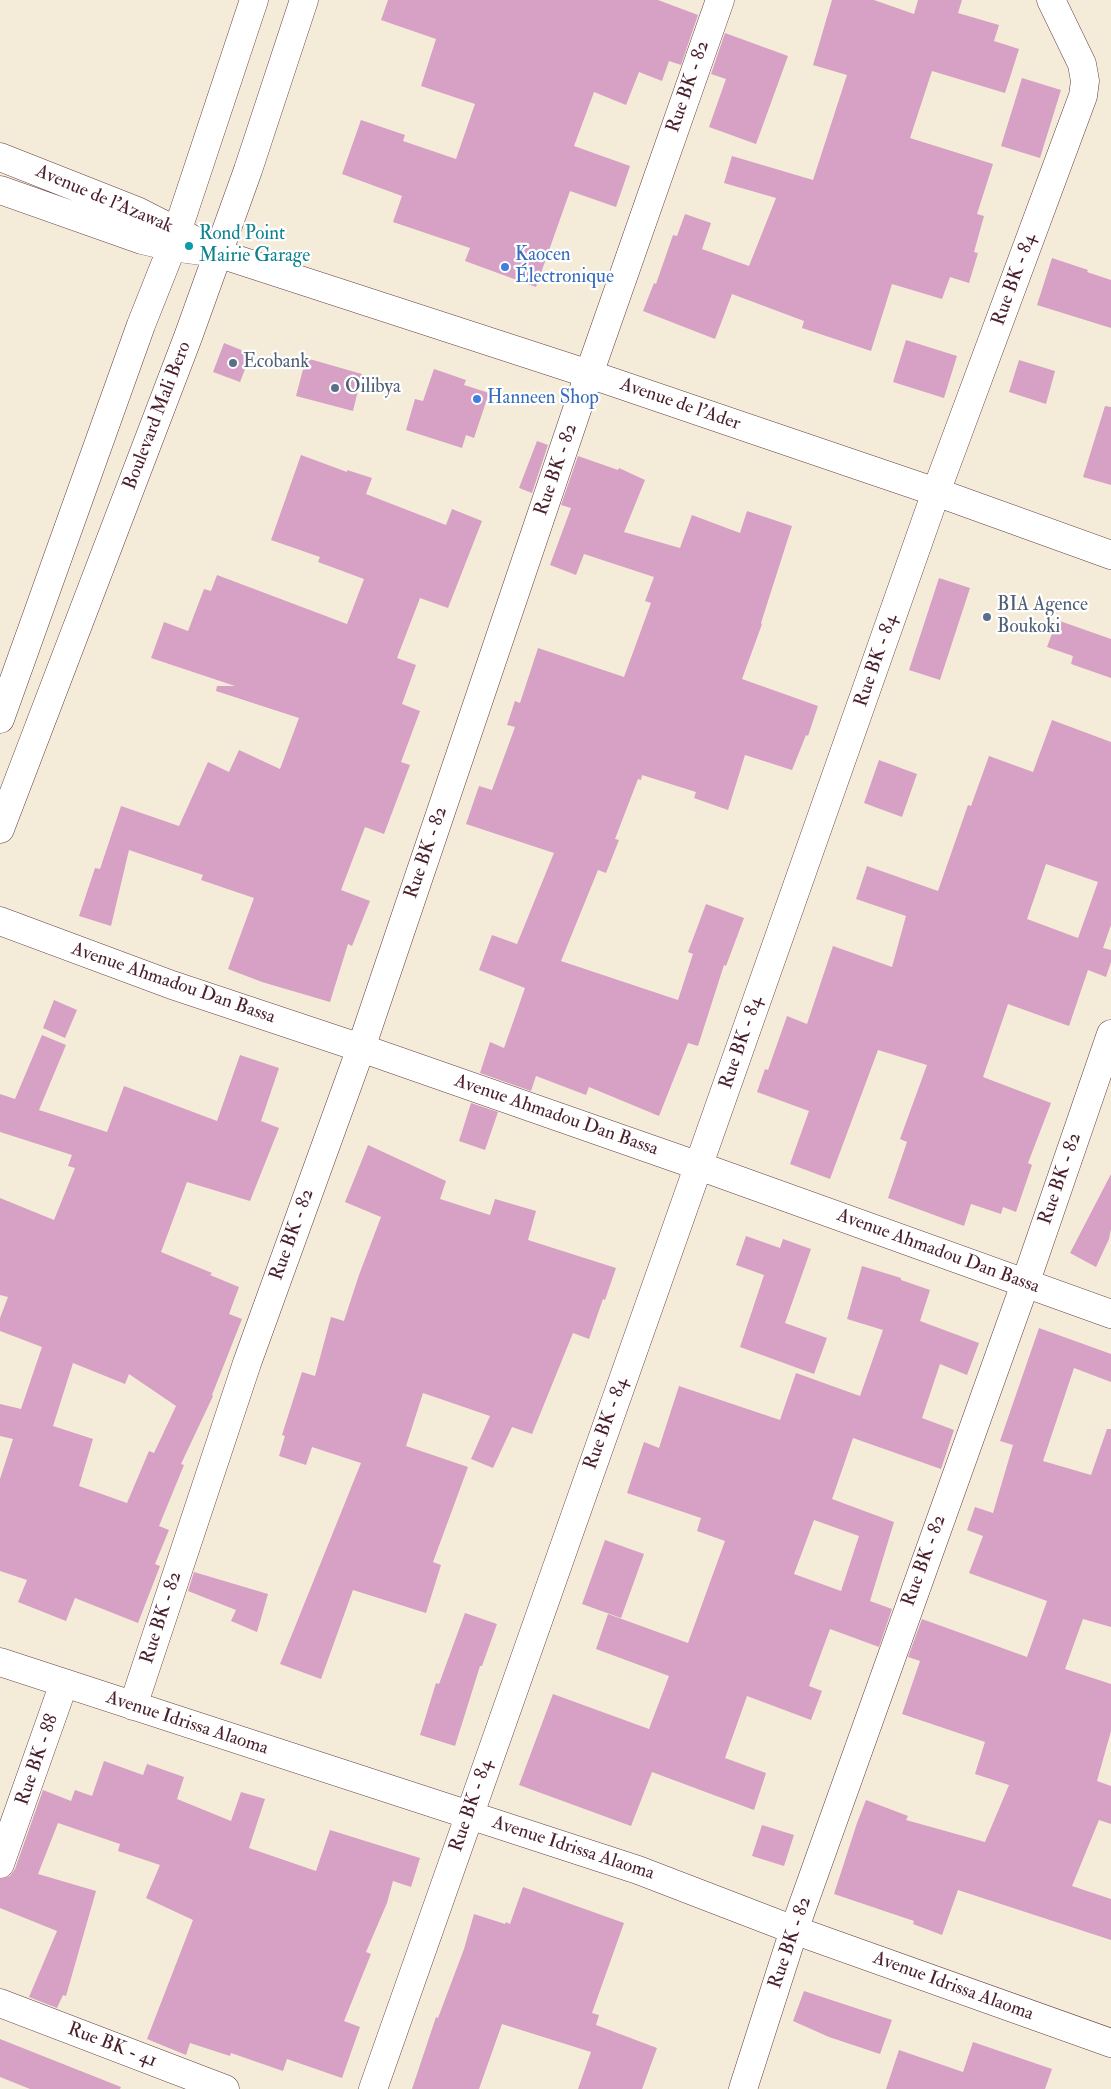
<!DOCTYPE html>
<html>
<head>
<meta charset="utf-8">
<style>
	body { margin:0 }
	canvas { display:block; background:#f4ecd8 }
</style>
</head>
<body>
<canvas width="1111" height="2089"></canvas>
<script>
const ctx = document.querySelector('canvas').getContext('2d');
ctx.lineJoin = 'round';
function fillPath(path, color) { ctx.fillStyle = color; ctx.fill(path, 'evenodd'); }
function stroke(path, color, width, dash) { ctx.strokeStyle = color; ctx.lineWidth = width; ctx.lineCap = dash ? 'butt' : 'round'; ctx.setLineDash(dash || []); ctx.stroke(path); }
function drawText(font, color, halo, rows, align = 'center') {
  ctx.font = font + ' "IM FELL Double Pica",serif'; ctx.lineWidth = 4.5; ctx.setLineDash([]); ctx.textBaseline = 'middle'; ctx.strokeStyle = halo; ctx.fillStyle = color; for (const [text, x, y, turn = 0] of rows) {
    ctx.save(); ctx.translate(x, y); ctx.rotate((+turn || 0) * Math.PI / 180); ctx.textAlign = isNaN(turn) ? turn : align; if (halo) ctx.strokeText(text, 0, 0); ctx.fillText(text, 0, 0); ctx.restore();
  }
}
fillPath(new Path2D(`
	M 388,0 L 658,0 L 698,15 L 681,65 L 669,61 L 662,81 L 639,72 L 626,105 L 594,92 L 574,146 L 630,166 L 616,207 L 570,191 L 536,287 L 465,261 L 470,248 L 393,222 L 402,196 L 342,174 L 361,120 L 405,135 L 403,141 L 456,159 L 475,104 L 421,86 L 436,39 L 381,20 Z
	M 832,0 L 874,0 L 914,14 L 918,0 L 962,0 L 958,13 L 999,25 L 994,41 L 1019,49 L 1005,93 L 932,71 L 910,138 L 993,164 L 977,214 L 984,216 L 974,252 L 978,253 L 969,283 L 950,277 L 942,299 L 892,284 L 871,351 L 802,328 L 804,321 L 732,294 L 715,339 L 643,311 L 654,283 L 656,284 L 673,235 L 677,236 L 685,214 L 711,223 L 702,249 L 749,266 L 776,198 L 724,183 L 732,156 L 813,180 L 846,78 L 847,75 L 813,65 Z
	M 725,33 L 788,56 L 756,144 L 709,127 L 726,79 L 711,74 Z
	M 1022,78 L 1061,90 L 1040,158 L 1001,146 Z
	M 1052,258 L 1088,270 L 1087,272 L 1111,280 L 1111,328 L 1037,305 Z
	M 906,340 L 957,356 L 944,398 L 893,382 Z
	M 224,343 L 251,354 L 240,382 L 213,372 Z
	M 306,358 L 362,374 L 353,411 L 296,396 Z
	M 1019,360 L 1055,371 L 1046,404 L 1009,392 Z
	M 434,369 L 466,380 L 464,385 L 489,393 L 474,438 L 466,435 L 462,448 L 406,430 L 415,399 L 423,401 Z
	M 1105,406 L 1111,407 L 1111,485 L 1083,477 Z
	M 537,441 L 548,445 L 532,493 L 519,488 Z
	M 301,455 L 347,472 L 347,470 L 372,478 L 366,494 L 446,525 L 452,509 L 482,521 L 448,608 L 420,598 L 397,658 L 416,665 L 402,704 L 420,711 L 401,762 L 410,765 L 384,834 L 365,827 L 341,890 L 370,901 L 352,946 L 348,944 L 330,1002 L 262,982 L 228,969 L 254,898 L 201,880 L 203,875 L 129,850 L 111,926 L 79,916 L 95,868 L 100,869 L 121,806 L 179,826 L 208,762 L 229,772 L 239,750 L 280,769 L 299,718 L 216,691 L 217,686 L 235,686 L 151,658 L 164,622 L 188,631 L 204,589 L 211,591 L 217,575 L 347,624 L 364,579 L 318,562 L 320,557 L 271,540 Z
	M 578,456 L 618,470 L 619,468 L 645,480 L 624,532 L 680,548 L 692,515 L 740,533 L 747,511 L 792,526 L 761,623 L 762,624 L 742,679 L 818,706 L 808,736 L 806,735 L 792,770 L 745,755 L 728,810 L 694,798 L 696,792 L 642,775 L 641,780 L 638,779 L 615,839 L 619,840 L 606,873 L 598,870 L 561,961 L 678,1000 L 693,954 L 688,952 L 706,904 L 744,918 L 726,966 L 724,965 L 698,1046 L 688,1043 L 659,1116 L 589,1087 L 586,1095 L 536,1076 L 531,1091 L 480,1073 L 490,1042 L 504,1048 L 525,988 L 479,970 L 492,935 L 517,944 L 554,853 L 466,824 L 479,786 L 492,790 L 515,727 L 507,725 L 515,701 L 520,703 L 538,648 L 624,677 L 651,603 L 645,601 L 654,577 L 584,554 L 576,575 L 550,565 L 571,508 L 561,505 Z
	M 939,578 L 970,588 L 940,680 L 909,670 Z
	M 1057,620 L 1111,639 L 1111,678 L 1071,664 L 1073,656 L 1047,647 Z
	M 1052,720 L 1111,742 L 1111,925 L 1103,948 L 1111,950 L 1111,962 L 1106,977 L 1088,970 L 1069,1026 L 1008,1004 L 983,1077 L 1051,1103 L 1028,1163 L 1032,1165 L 1016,1212 L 1003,1207 L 1001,1214 L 971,1204 L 964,1226 L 888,1198 L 907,1142 L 900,1139 L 927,1065 L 878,1050 L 830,1179 L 790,1164 L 809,1111 L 757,1092 L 765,1069 L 768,1070 L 787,1016 L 807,1024 L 833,946 L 892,967 L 906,916 L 856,899 L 867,866 L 938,891 L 968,805 L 971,806 L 989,756 L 1033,772 ZM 1046,864 L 1098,882 L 1078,938 L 1027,919 Z
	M 879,760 L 917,774 L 902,817 L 864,803 Z
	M 54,1000 L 77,1010 L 65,1038 L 43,1028 Z
	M 42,1035 L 66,1045 L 39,1110 L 107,1132 L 124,1086 L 217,1121 L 240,1055 L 279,1068 L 261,1121 L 279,1128 L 250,1201 L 187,1182 L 161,1252 L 212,1273 L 210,1275 L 239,1287 L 229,1314 L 242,1319 L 212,1395 L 213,1396 L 181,1464 L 184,1465 L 159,1526 L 169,1530 L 155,1564 L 160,1566 L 138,1623 L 75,1598 L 66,1621 L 18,1602 L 27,1580 L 0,1571 L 0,1479 L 13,1439 L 0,1436 L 0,1404 L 21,1409 L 42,1347 L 0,1331 L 0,1318 L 8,1297 L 0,1295 L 0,1198 L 54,1220 L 75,1168 L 68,1166 L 72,1155 L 0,1132 L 0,1094 L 15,1099 ZM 73,1363 L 125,1384 L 129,1374 L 176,1406 L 154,1453 L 149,1451 L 127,1503 L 79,1486 L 93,1439 L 53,1426 Z
	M 471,1103 L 498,1112 L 485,1150 L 459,1141 Z
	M 368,1145 L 446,1181 L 440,1199 L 490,1215 L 495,1199 L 536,1211 L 528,1240 L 616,1268 L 605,1300 L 603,1299 L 589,1339 L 573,1333 L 532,1434 L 512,1427 L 493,1468 L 471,1459 L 490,1416 L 423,1393 L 406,1446 L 468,1467 L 433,1562 L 441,1565 L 426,1613 L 353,1590 L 321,1679 L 280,1664 L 361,1463 L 312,1447 L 306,1465 L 279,1456 L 285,1436 L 282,1435 L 302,1372 L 315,1376 L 331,1317 L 344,1321 L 359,1275 L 381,1217 L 345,1202 Z
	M 1111,1174 L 1111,1229 L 1109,1239 L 1096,1267 L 1070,1253 Z
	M 746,1236 L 780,1248 L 783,1239 L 811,1249 L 785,1323 L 827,1338 L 814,1374 L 740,1347 L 764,1275 L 736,1265 Z
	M 862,1266 L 901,1278 L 901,1280 L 930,1290 L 920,1321 L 979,1343 L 967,1375 L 940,1364 L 922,1418 L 954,1430 L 941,1469 L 853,1438 L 832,1499 L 894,1522 L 870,1601 L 892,1609 L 879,1647 L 830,1629 L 809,1686 L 822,1691 L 811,1720 L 747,1696 L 725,1758 L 766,1773 L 754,1810 L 652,1772 L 631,1826 L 519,1785 L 553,1694 L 649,1729 L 669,1676 L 596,1649 L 608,1614 L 688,1643 L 725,1541 L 697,1531 L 701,1518 L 627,1493 L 644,1442 L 659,1448 L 679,1386 L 780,1420 L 796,1373 L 860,1396 L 883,1330 L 847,1319 ZM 814,1520 L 859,1536 L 841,1591 L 794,1574 Z
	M 1039,1328 L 1111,1354 L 1111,1382 L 1074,1368 L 1043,1461 L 1091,1475 L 1107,1429 L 1111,1429 L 1111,1627 L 1083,1619 L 1065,1669 L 1111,1684 L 1111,1731 L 1097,1781 L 1111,1786 L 1111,1824 L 1099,1820 L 1072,1886 L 1111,1899 L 1111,1940 L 958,1890 L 942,1935 L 913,1924 L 914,1921 L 834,1894 L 857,1823 L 866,1800 L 908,1816 L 906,1820 L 985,1842 L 1009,1785 L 975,1774 L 985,1742 L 902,1714 L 920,1661 L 908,1657 L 922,1619 L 1027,1657 L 1047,1601 L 969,1573 L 983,1536 L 967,1530 L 975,1507 L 993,1513 L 1013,1445 L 1000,1441 Z
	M 605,1540 L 644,1554 L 621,1618 L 582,1604 Z
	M 194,1572 L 268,1594 L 257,1632 L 231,1621 L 236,1610 L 188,1591 Z
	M 465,1613 L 497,1624 L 482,1666 L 480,1666 L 455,1746 L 420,1735 L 436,1683 L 439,1684 Z
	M 104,1761 L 143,1775 L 147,1764 L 184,1777 L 177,1799 L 231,1821 L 241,1792 L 265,1799 L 249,1848 L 316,1871 L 330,1830 L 420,1858 L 411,1887 L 393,1881 L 387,1903 L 366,1952 L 371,1954 L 344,2021 L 360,2027 L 342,2078 L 287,2059 L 283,2071 L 231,2053 L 230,2056 L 190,2043 L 186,2055 L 147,2039 L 193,1920 L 146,1898 L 160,1865 L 118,1851 L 120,1844 L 58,1823 L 38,1874 L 96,1891 L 66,1996 L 63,1995 L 57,2008 L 29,1997 L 57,1931 L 0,1908 L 0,1879 L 10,1876 L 15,1869 L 43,1790 L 71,1801 L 75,1790 L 92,1796 Z
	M 762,1825 L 794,1835 L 784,1866 L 752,1856 Z
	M 523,1887 L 624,1923 L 592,2013 L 599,2015 L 596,2025 L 657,2048 L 642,2089 L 578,2089 L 591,2052 L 502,2024 L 479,2089 L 412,2089 L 436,2017 L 438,2018 L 464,1949 L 474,1914 L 505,1924 L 506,1922 L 510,1924 Z
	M 804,1991 L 892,2020 L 880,2054 L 829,2037 L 793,2021 Z
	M 0,2039 L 121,2087 L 120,2089 L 30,2089 L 0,2077 Z
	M 973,2042 L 1052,2069 L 1045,2089 L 886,2089 L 899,2050 L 963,2072 Z`), '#d7a0c5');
const minor = new Path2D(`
	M 0,921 L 172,985 L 361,1048 L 699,1166 L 1111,1314
	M 0,1662 L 638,1870 L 794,1930 L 1111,2043
	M 133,1706 L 247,1363 L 361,1048 L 589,374 L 720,0
	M 0,1864 L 64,1683
	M 0,2003 L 225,2089
	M 373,2089 L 936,492 L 1083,96 L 1085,81 L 1082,64 L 1051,0
	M 743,2089 L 794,1930 L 1025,1284 L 1111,1034`);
const major = new Path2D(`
	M 0,157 L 137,211 L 192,239
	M 0,190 L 142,240 L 172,247 L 217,253 L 589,374 L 936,492 L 1111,555
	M 0,719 L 141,325 L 172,247 L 254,0
	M 0,829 L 188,337 L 248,170 L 304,0`);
stroke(minor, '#643e45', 29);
stroke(major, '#643e45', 29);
stroke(minor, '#fff', 28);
stroke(major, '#fff', 28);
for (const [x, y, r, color] of [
	[189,246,5,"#0f9aa8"],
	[505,267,5,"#3f7fe0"],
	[233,363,5,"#5c6f8a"],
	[335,388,5,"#5c6f8a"],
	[477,399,5,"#3f7fe0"],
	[987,617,5,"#5c6f8a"]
]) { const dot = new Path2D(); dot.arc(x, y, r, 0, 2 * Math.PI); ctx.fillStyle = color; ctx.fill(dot); stroke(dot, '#fff', 2); }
drawText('19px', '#4a1f2b', '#fff', [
	["Rue BK - 82",689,87,-71],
	["Avenue de l'Azawak",104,200,23],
	["Rue BK - 84",1015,280,-70],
	["Avenue de l'Ader",680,405,19],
	["Boulevard Mali Bero",158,416,-69],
	["Rue BK - 82",557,470,-71],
	["Rue BK - 84",877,661,-71],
	["Rue BK - 82",427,853,-71],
	["Avenue Ahmadou Dan Bassa",173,984,19],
	["Rue BK - 84",742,1043,-71],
	["Avenue Ahmadou Dan Bassa",556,1116,19],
	["Rue BK - 82",1061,1179,-71],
	["Rue BK - 82",293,1235,-70],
	["Avenue Ahmadou Dan Bassa",938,1252,20],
	["Rue BK - 84",607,1424,-70],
	["Rue BK - 82",925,1561,-70],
	["Rue BK - 82",162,1618,-72],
	["Avenue Idrissa Alaoma",187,1724,18],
	["Rue BK - 88",38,1760,-71],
	["Rue BK - 84",472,1806,-71],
	["Avenue Idrissa Alaoma",573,1849,18],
	["Rue BK - 82",791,1943,-71],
	["Avenue Idrissa Alaoma",953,1987,20],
	["Rue BK - 41",112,2046,21]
]);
drawText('19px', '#0d838f', '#fff', [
	["Rond Point",199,235],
	["Mairie Garage",199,257]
], 'left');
drawText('19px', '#366cbe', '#fff', [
	["Kaocen",515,256],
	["Électronique",515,278],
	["Hanneen Shop",487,399]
], 'left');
drawText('19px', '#4e5e75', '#fff', [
	["Ecobank",243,363],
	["Oilibya",345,388],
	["BIA Agence",997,606],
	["Boukoki",997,628]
], 'left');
</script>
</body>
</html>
